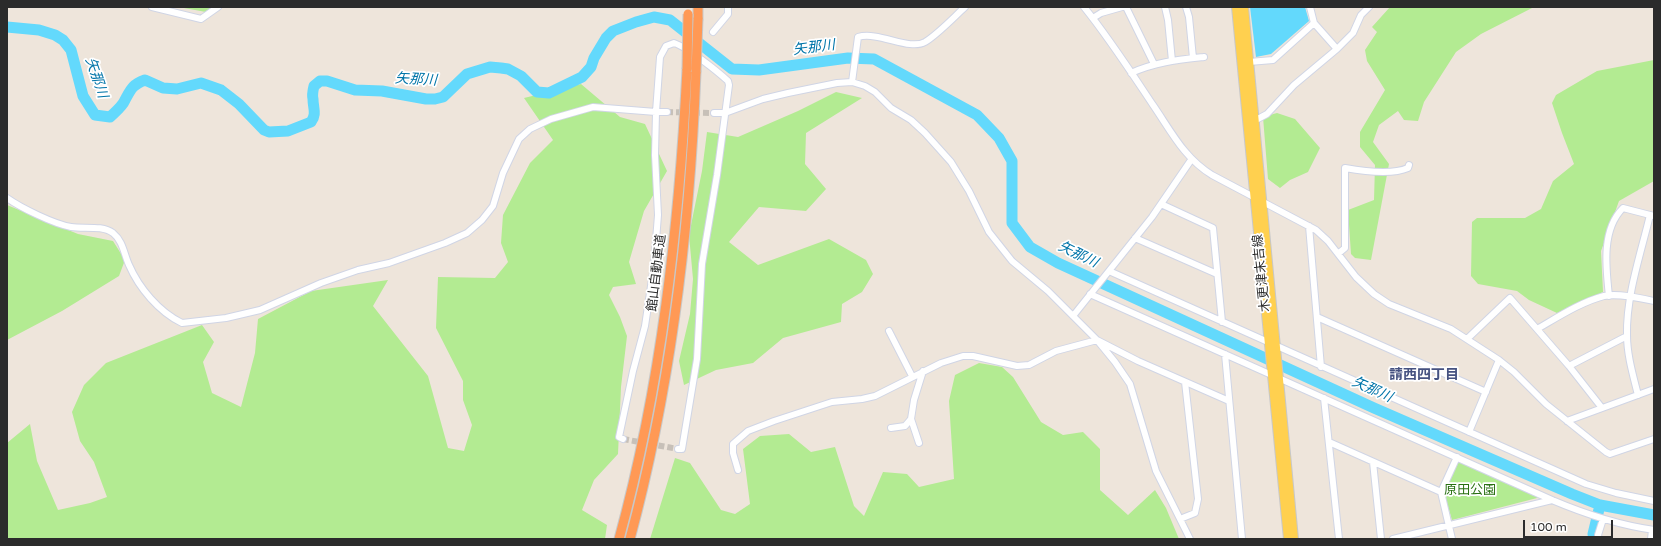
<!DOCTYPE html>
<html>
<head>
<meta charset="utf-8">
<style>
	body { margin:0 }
	#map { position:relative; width:1661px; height:546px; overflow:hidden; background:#eee5db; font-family:"Varela Round",sans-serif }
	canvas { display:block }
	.frame { position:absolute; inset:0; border:8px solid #2b2b2b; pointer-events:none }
	.scale { position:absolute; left:1523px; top:520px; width:90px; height:18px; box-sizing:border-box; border:2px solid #2b2b2b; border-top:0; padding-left:5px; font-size:12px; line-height:14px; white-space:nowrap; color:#2b2b2b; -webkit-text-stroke:3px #fff; paint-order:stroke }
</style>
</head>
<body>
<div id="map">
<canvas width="1661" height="546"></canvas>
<div class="frame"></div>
<div class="scale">100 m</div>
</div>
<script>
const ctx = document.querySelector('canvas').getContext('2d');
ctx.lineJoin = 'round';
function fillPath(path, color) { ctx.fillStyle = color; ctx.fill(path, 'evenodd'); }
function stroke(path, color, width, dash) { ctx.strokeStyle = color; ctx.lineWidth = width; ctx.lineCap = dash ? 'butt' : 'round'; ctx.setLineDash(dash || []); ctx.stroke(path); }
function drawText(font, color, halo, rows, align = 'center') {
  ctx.font = font + ' "Varela Round","Noto Sans JP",sans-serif'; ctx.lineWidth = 3.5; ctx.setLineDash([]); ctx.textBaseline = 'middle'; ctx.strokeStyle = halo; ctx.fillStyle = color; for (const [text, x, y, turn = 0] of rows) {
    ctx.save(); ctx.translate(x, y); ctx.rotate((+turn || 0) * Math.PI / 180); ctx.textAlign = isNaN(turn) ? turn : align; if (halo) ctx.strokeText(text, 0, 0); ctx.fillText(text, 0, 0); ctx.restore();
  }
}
fillPath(new Path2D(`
	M 184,7 L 212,7 L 206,12 L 184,8 Z
	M 1390,7 L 1534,7 L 1481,34 L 1456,52 L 1424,102 L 1418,121 L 1404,120 L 1398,111 L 1379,125 L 1373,142 L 1389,164 L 1371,260 L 1355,258 L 1351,254 L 1348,210 L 1374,200 L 1375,165 L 1360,147 L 1360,132 L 1385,90 L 1367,61 L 1365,50 L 1377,32 L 1372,27 Z
	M 1654,60 L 1654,181 L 1619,201 L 1601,251 L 1603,292 L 1557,313 L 1529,300 L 1517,291 L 1478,284 L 1471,276 L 1472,222 L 1477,218 L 1525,218 L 1541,209 L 1553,181 L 1574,164 L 1562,133 L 1552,103 L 1556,95 L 1597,71 Z
	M 581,84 L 620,117 L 645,124 L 667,171 L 644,211 L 629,262 L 636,284 L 613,287 L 609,295 L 620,317 L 627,336 L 621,387 L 618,454 L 594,480 L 582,510 L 607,525 L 605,539 L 7,539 L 7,443 L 30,424 L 37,461 L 58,510 L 90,503 L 107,497 L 94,462 L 80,441 L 72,412 L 84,385 L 106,363 L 202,325 L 214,342 L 203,362 L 212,393 L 241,407 L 255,353 L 258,319 L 311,291 L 388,280 L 373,306 L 428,376 L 448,448 L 464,451 L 472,425 L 463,400 L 463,381 L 436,328 L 438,277 L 495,278 L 508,262 L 501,243 L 503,215 L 530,163 L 553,140 L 524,98 Z
	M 836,92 L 862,98 L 806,133 L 805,164 L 826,189 L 806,211 L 759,207 L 729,242 L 758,265 L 829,239 L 866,260 L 873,274 L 862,292 L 842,304 L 841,322 L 783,338 L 753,363 L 716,370 L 684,385 L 679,361 L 690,314 L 693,279 L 689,235 L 702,171 L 707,132 L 738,137 L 798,111 Z
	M 1277,113 L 1295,119 L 1320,148 L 1308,172 L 1290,180 L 1280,188 L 1268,179 L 1263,117 Z
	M 7,205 L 78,234 L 113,241 L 125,260 L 119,276 L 62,311 L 7,340 Z
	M 979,363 L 1002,367 L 1013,377 L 1041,422 L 1063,435 L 1083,432 L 1100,449 L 1100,490 L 1128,515 L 1155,490 L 1166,508 L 1179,539 L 650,539 L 675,458 L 690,463 L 721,510 L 735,514 L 750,504 L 743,449 L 760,436 L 789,434 L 811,452 L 835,447 L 854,506 L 864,516 L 883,472 L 907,474 L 919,487 L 954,479 L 949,401 L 955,375 Z
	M 1457,461 L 1460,461 L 1537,497 L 1537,498 L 1452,520 L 1444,493 Z`), '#b3eb92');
fillPath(new Path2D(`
	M 1250,7 L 1305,7 L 1309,21 L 1271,54 L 1256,57 Z`), '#63d9fc');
stroke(new Path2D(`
	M 7,27 L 39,30 L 55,35 L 63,40 L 71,50 L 83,96 L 95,115 L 110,117 C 115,112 122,107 125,100 C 131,89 132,85 145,80 L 163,88 L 177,89 L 201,83 L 221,90 L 239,104 L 264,130 L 269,132 L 288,131 L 311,122 C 317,114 313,108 313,99 C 312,95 313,90 314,86 L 320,81 L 327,81 L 355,90 L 382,91 L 426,99 L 435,99 L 443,97 L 467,74 L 490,67 L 501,68 L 508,69 L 521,76 L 537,92 L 549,93 L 582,77 L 591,67 L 594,58 L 606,38 L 613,31 L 636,22 L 654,17 L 670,20 L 732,69 L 759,70 L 848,58 L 874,59 L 977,115 L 999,138 L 1012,161 L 1012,223 L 1030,247 L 1058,263 L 1374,408 L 1572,494 L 1600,505 L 1654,515
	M 1594,539 L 1593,534 L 1600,505`), '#63d9fc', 11);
stroke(new Path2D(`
	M 667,112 L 714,113
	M 623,439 L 678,449`), '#c7c0b8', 6, [6, 3]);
const minor = new Path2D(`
	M 152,7 L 201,19 L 218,7
	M 1084,7 C 1109,38 1131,72 1153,105 C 1171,131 1184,158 1212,175 L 1316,230 L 1328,241 L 1356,277 L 1374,294 L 1389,304 L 1451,329 L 1499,360 L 1514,372 L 1546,404 L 1606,452 L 1610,454 L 1654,439
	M 1126,7 L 1154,64
	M 1165,7 L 1168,20 L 1172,61
	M 1186,7 L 1189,17 L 1193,58
	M 1093,18 L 1101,13 L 1122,7
	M 1314,23 L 1337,49
	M 713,32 L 728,14 L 728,7
	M 1249,62 L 1273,60 L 1314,23 L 1310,7
	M 1131,73 C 1156,62 1177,60 1204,57
	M 852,82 L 858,37 C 879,31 909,51 925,42 C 938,34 953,18 965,7
	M 714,113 L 725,113 L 763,99 L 788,93 L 837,83 L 852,82 L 865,86 L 875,92 L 891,108 L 911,120 L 925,133 L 951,162 L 969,191 L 989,232 L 1012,261 L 1048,291 L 1097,340 L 1115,362 L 1130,384 L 1156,471 L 1190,539
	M 1254,121 L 1267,114 L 1294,85 L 1337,49 L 1353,33 L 1361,15 L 1369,7
	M 7,198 C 21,208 54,224 71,227 C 84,229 102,225 113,233 C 123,241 124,254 129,265 C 139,288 159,312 182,323 L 226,318 L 260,310 L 321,283 L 358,270 L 389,263 L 445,243 L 467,233 L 482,220 L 493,206 L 503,173 L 519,139 L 530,129 L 551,119 L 593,107 L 656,112 L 667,112
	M 1161,204 L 1213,228 L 1222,322
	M 1309,226 L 1321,367
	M 1135,238 L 1217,274
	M 1339,253 L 1345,248 L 1345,168 C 1362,171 1392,175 1408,168 L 1409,165
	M 1109,271 L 1586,484 L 1616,493 L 1654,501
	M 1090,294 L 1552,500 C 1585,514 1619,525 1654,530
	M 1609,296 C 1606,268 1601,230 1623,208 L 1654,216
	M 1073,316 L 1152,217 L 1191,160
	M 1317,317 L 1486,392
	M 1537,329 C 1558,317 1581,302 1604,296 C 1618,293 1640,298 1654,301
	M 889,331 L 912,376
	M 1467,339 L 1510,298 L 1569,366 L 1602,408
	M 1225,354 L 1242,539
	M 1569,366 L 1627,336
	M 1638,395 C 1633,375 1627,355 1627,335 C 1626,296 1641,253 1650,215
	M 1324,398 L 1339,539
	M 911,419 L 919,443
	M 1567,421 L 1654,389
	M 891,428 L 905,426 L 911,419 L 914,400 L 923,371
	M 1469,432 L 1499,360
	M 623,439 L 619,437 L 633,371 L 645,326 L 654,266 L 658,215 L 655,155 L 656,112 L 660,57 L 666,46 L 674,43 C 687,47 717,71 728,81 L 729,85 L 717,175 L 702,264 L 697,359 L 682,449 L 678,449
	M 1329,442 L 1441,492
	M 1373,462 L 1381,539
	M 738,470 L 733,453 L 733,444 L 748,431 L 774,421 L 832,402 L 862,399 L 875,396 L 941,363 L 963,356 L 973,356 L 1017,366 L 1029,365 L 1056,351 L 1097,340 L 1138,361 L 1229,401
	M 1180,519 L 1195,513 L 1198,499 L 1185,382
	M 1393,539 L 1552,500
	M 1452,539 L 1441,492 L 1457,457
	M 1599,539 L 1598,535 L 1603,519
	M 1651,539 L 1652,530`);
const major = new Path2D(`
	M 1236,7 L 1288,539
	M 1244,7 L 1294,539`);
const highway = new Path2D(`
	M 698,7 L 698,19
	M 619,539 C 661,385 679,227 687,69
	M 630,539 C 671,387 690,229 696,72`);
stroke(minor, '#d0d5e5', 8);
stroke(major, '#c8c8c8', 10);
stroke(highway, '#c8c8c8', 11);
stroke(minor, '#fff', 6);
stroke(major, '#ffd04f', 8);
stroke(highway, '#f95', 9);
const highwayBridge = new Path2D(`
	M 687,69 L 688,14
	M 696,72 L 698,19`);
stroke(highwayBridge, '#c8c8c8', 11, []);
stroke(highwayBridge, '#f95', 9);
drawText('13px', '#2b2b2b', '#fff', [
	["館山自動車道",657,273,-83],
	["木更津末吉線",1262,273,-96]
]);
drawText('13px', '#297012', '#fff', [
	["原田公園",1470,491]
]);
drawText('italic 14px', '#0075a9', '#fff', [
	["矢那川",814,48,-7],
	["矢那川",96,78,71],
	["矢那川",416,80,3],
	["矢那川",1078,255,26],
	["矢那川",1372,390,24]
]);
drawText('bold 14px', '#465281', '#fff', [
	["請西四丁目",1424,375]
]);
</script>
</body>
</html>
